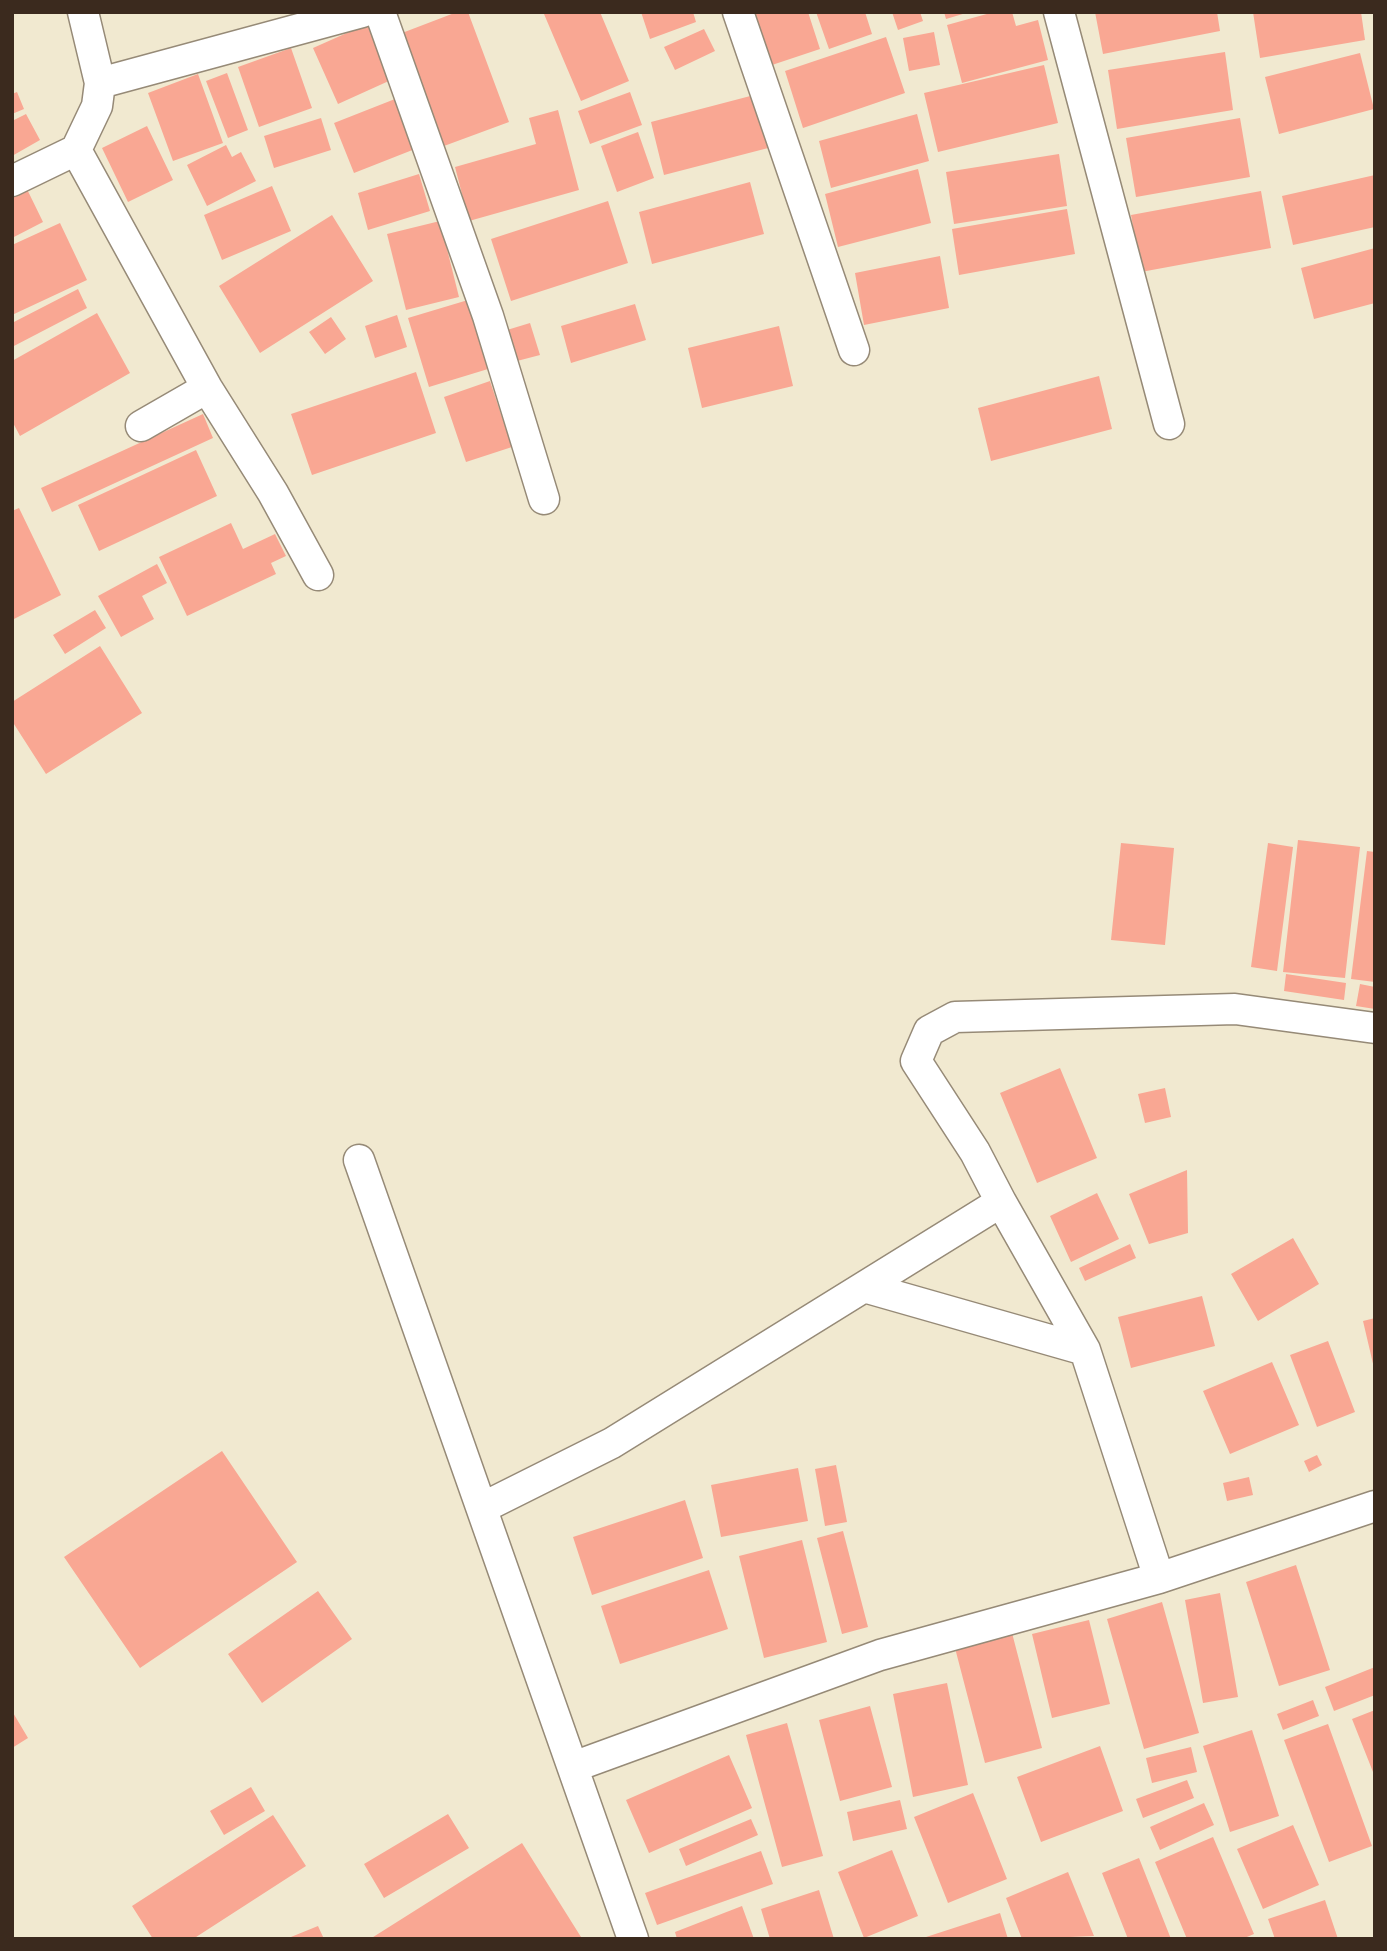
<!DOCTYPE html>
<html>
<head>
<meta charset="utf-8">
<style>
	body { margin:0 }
	#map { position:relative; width:1387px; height:1951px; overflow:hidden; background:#f1e9d0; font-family:"Libre Caslon Text",serif }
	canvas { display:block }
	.frame { position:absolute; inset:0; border:14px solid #3b2a1e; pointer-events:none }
</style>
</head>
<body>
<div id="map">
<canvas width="1387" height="1951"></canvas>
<div class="frame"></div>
</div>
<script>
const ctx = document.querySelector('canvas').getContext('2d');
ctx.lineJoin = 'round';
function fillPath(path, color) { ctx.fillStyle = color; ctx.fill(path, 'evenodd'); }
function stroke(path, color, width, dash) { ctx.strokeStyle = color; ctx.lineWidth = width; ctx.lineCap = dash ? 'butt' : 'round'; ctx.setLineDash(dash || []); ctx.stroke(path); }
fillPath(new Path2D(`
	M 457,12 L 468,12 L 509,122 L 444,146 L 402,33 Z
	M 549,12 L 600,12 L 629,81 L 581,101 L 544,14 Z
	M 641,12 L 693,12 L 696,22 L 650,39 Z
	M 755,12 L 808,12 L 820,49 L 772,65 Z
	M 816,12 L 865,12 L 872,34 L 829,49 Z
	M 892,12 L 920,12 L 923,21 L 898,30 Z
	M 944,12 L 966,12 L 966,13 L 946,19 Z
	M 994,12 L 1012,12 L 1016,26 L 1038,20 L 1048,60 L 962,83 L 947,25 Z
	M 1095,12 L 1217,12 L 1220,31 L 1103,54 Z
	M 1253,12 L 1361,12 L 1365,40 L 1260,58 Z
	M 367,24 L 391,80 L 338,104 L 313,48 Z
	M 704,29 L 715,51 L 675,70 L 664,47 Z
	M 934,32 L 940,65 L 909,71 L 903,38 Z
	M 886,37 L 905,93 L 803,128 L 785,71 Z
	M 291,48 L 312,108 L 259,127 L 238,67 Z
	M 1225,52 L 1233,110 L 1117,129 L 1108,70 Z
	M 1360,53 L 1374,109 L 1279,134 L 1265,77 Z
	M 1044,65 L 1058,123 L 938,152 L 924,93 Z
	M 227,73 L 248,130 L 228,138 L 206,81 Z
	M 198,74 L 223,143 L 173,161 L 148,93 Z
	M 17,92 L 24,109 L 12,114 L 12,94 Z
	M 630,92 L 642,125 L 590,144 L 578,111 Z
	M 758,94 L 772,147 L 664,175 L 651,122 Z
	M 395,99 L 415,149 L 354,173 L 334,123 Z
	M 558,110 L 579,190 L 469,221 L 455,167 L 536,144 L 529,118 Z
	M 26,114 L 40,140 L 12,156 L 12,121 Z
	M 917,114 L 929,161 L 831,188 L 819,141 Z
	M 321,118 L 331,150 L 274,168 L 264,136 Z
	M 1240,118 L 1250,177 L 1136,197 L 1126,138 Z
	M 147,126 L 173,180 L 128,202 L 102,148 Z
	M 638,132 L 654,178 L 617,192 L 601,146 Z
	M 226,145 L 232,157 L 241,152 L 256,181 L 207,206 L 187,165 Z
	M 1059,154 L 1067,206 L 954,224 L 946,172 Z
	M 918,169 L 931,223 L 838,247 L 825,194 Z
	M 419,174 L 430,211 L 368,230 L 358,193 Z
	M 1375,175 L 1375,227 L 1293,245 L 1282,196 Z
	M 23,181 L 43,222 L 12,238 L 12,187 Z
	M 750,182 L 764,234 L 652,264 L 639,212 Z
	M 272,186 L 291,231 L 222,260 L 204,215 Z
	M 1261,191 L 1271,248 L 1141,272 L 1131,215 Z
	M 608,201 L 628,263 L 511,301 L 491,239 Z
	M 1067,209 L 1075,254 L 959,275 L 952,229 Z
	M 332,215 L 373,281 L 260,353 L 219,286 Z
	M 440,221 L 459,297 L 406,310 L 387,234 Z
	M 60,223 L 87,280 L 12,315 L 12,245 Z
	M 1375,248 L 1375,303 L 1314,319 L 1301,268 Z
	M 940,256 L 949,308 L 864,325 L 855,273 Z
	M 78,289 L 87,308 L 12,347 L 12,323 Z
	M 468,300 L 488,369 L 429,387 L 408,318 Z
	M 635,304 L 646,340 L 571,363 L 561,326 Z
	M 97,313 L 130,373 L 20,436 L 12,421 L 12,361 Z
	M 397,315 L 407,347 L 375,358 L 365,326 Z
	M 331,317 L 346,339 L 325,354 L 309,332 Z
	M 530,323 L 540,355 L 517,361 L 507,330 Z
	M 779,326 L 793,386 L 702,408 L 688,348 Z
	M 416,372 L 436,433 L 312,475 L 291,414 Z
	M 1099,376 L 1112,429 L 991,461 L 978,408 Z
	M 490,381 L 512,447 L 466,462 L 444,397 Z
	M 203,414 L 213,438 L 52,512 L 41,488 Z
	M 196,450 L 217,496 L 99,551 L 78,505 Z
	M 19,508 L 61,595 L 12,620 L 12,511 Z
	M 231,523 L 243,549 L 275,534 L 286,556 L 271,563 L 276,574 L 187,616 L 159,557 Z
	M 157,564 L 167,583 L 142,596 L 154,619 L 121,637 L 98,596 Z
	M 95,610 L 106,628 L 65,654 L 53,635 Z
	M 100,646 L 142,713 L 46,774 L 12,721 L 12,702 Z
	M 1298,840 L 1360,847 L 1345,978 L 1283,972 Z
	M 1121,843 L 1174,848 L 1165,945 L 1111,940 Z
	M 1268,843 L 1293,847 L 1277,971 L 1251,967 Z
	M 1367,851 L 1375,852 L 1375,982 L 1351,979 Z
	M 1286,974 L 1346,983 L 1344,1000 L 1284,991 Z
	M 1360,984 L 1375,987 L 1375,1009 L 1356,1006 Z
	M 1060,1068 L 1097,1158 L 1037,1183 L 1000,1093 Z
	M 1165,1088 L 1171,1117 L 1145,1123 L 1138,1094 Z
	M 1187,1170 L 1188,1233 L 1149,1244 L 1129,1194 Z
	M 1097,1193 L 1119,1239 L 1071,1262 L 1050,1216 Z
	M 1293,1238 L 1319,1284 L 1258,1321 L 1231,1274 Z
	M 1130,1244 L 1136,1258 L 1085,1281 L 1079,1268 Z
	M 1202,1296 L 1215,1346 L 1131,1368 L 1118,1317 Z
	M 1375,1318 L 1375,1368 L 1374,1368 L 1363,1321 Z
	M 1328,1341 L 1355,1412 L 1317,1427 L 1290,1355 Z
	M 1272,1362 L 1299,1425 L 1230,1454 L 1203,1391 Z
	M 222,1451 L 297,1562 L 140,1668 L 64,1557 Z
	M 1317,1455 L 1322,1465 L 1309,1472 L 1304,1461 Z
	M 836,1465 L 847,1522 L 825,1526 L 815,1469 Z
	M 798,1468 L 808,1521 L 721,1537 L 711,1485 Z
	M 1249,1477 L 1253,1495 L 1227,1501 L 1223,1483 Z
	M 685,1500 L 703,1558 L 592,1595 L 573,1537 Z
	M 843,1531 L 868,1627 L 842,1634 L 817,1538 Z
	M 802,1540 L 827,1642 L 764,1658 L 739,1556 Z
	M 1296,1565 L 1330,1670 L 1279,1686 L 1246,1582 Z
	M 709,1570 L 728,1629 L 620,1664 L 601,1606 Z
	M 318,1591 L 352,1639 L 262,1703 L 228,1654 Z
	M 1220,1593 L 1238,1697 L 1203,1703 L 1185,1600 Z
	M 1162,1602 L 1199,1733 L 1144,1749 L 1107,1619 Z
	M 1089,1620 L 1110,1704 L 1052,1718 L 1032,1634 Z
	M 1012,1633 L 1042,1748 L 985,1763 L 955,1648 Z
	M 1375,1667 L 1375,1695 L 1334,1711 L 1325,1687 Z
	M 947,1683 L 968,1785 L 913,1797 L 893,1694 Z
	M 1313,1700 L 1319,1716 L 1283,1730 L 1277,1714 Z
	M 870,1706 L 892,1787 L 840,1801 L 819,1720 Z
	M 1375,1710 L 1375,1777 L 1352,1719 Z
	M 12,1711 L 28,1738 L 12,1748 Z
	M 787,1723 L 823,1856 L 782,1867 L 746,1735 Z
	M 1328,1724 L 1372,1846 L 1329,1862 L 1284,1740 Z
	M 1252,1730 L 1279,1816 L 1230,1832 L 1203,1746 Z
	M 1100,1746 L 1123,1811 L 1041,1842 L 1017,1777 Z
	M 1191,1747 L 1197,1772 L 1152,1783 L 1146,1758 Z
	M 729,1755 L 752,1808 L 649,1853 L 626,1800 Z
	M 1187,1780 L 1194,1798 L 1143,1818 L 1136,1799 Z
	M 251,1787 L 265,1811 L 224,1835 L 210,1811 Z
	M 973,1793 L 1007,1879 L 948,1903 L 914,1817 Z
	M 900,1800 L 907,1829 L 853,1841 L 847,1812 Z
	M 1204,1803 L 1214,1825 L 1160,1850 L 1150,1827 Z
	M 448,1814 L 469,1848 L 384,1898 L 364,1864 Z
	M 273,1815 L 306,1866 L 193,1939 L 153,1939 L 132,1906 Z
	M 751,1819 L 758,1835 L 686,1866 L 679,1849 Z
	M 1293,1825 L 1319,1885 L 1263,1909 L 1237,1849 Z
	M 1213,1837 L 1254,1934 L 1242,1939 L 1187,1939 L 1155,1862 Z
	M 522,1843 L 581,1937 L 578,1939 L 370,1939 Z
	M 892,1850 L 918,1916 L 864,1938 L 838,1872 Z
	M 761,1851 L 773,1884 L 657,1925 L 645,1893 Z
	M 1139,1858 L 1171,1939 L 1128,1939 L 1102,1873 Z
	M 1068,1872 L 1094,1936 L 1022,1939 L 1006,1898 Z
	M 819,1890 L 834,1939 L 770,1939 L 761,1909 Z
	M 1325,1900 L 1338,1939 L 1275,1939 L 1268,1919 Z
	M 742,1906 L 754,1939 L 677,1939 L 675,1932 Z
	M 1000,1913 L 1008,1939 L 924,1939 L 923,1938 Z
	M 318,1926 L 324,1939 L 286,1939 Z`), '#f9a793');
const minor = new Path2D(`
	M 83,12 L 100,83 L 97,106 L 76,150 L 207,388 L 273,493 L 318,575
	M 380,12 L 488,316 L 544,499
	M 738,12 L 854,350
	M 1059,12 L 1169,424
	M 100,83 L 362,12
	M 12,181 L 76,150
	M 141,426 L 207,388
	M 359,1160 L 633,1939
	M 1001,1202 L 1085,1350 L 1159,1578
	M 864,1287 L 1085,1350
	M 482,1508 L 612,1443 L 1001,1202 L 975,1152 L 916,1061 L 929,1031 L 955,1017 L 1235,1009 L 1375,1028
	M 573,1767 L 880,1655 L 1159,1578 L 1375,1506`);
stroke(minor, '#968a77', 33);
stroke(minor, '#fff', 30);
</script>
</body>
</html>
